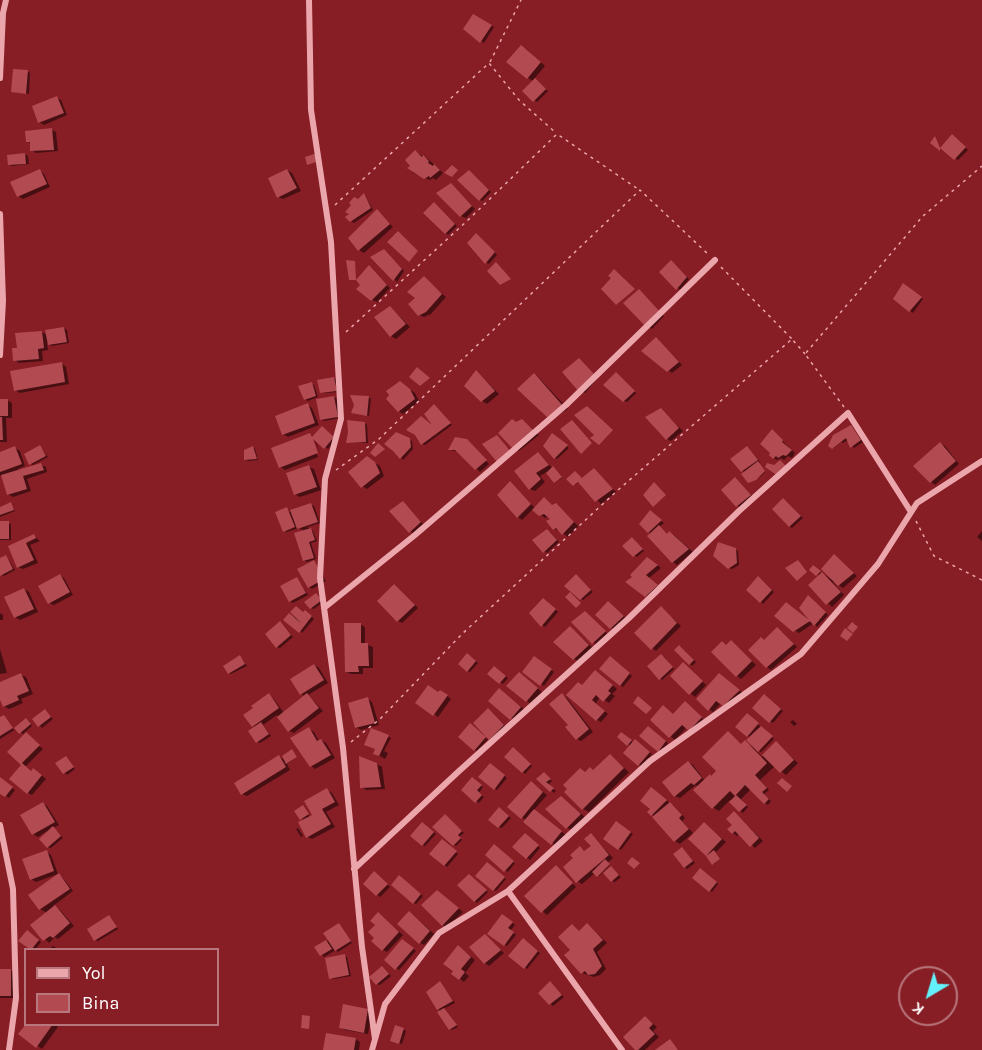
<!DOCTYPE html>
<html>
<head>
<meta charset="utf-8">
<style>
	body { margin:0 }
	#map { position:relative; width:982px; height:1050px; overflow:hidden; background:#871d25; font-family:Karla,sans-serif }
	canvas { display:block }
	.legend { position:absolute; left:24px; top:948px; width:195px; height:78px; box-sizing:border-box; background:#871d25; border:2px solid #b7777c; margin:0; padding:8px 10px; list-style:none; font-size:18px; color:#fff }
	.legend li { display:flex; align-items:center; gap:12px; height:30px }
	.legend b { width:30px; border:2px solid #b7777c }
	.north { position:absolute; left:898px; top:966px; width:60px; height:60px; box-sizing:border-box; background:#871d25; border:2px solid #b7777c; border-radius:50%; rotate:218deg; font-size:16px; font-weight:700; line-height:24px; text-align:center; color:#fff }
	.north::after { content:''; display:block; margin:auto; width:21px; height:27px; background:#64f0fb; clip-path:polygon(50% 0,100% 100%,50% 72%,0 100%) }
</style>
</head>
<body>
<div id="map">
<canvas width="982" height="1050"></canvas>
<ul class="legend">
<li><b style="height:8px;background:#eba6ac"></b>Yol</li>
<li><b style="height:16px;background:#b24a52"></b>Bina</li>
</ul>
<div class="north">K</div>
</div>
<script>
const ctx = document.querySelector('canvas').getContext('2d');
ctx.lineJoin = 'round';
function fillPath(path, color) { ctx.fillStyle = color; ctx.fill(path, 'evenodd'); }
function stroke(path, color, width, dash) { ctx.strokeStyle = color; ctx.lineWidth = width; ctx.lineCap = dash ? 'butt' : 'round'; ctx.setLineDash(dash || []); ctx.stroke(path); }
fillPath(new Path2D(`
	M 473,16 L 494,27 L 484,43 L 465,29 Z
	M 526,49 L 545,66 L 534,79 L 548,91 L 537,102 L 524,91 L 533,81 L 528,78 Z
	M 27,71 L 30,73 L 29,94 L 13,92 Z
	M 57,98 L 61,100 L 67,115 L 44,125 L 39,122 Z
	M 52,130 L 56,132 L 58,151 L 36,153 L 32,150 L 31,144 L 27,141 Z
	M 955,138 L 968,150 L 958,160 L 942,148 Z
	M 416,152 L 428,159 L 443,173 L 436,180 L 433,178 L 430,180 L 414,173 L 409,168 Z
	M 25,154 L 28,156 L 29,164 L 12,166 L 9,164 L 8,156 Z
	M 287,170 L 292,173 L 301,191 L 283,199 L 278,197 Z
	M 40,171 L 44,174 L 50,187 L 23,199 L 18,196 Z
	M 472,173 L 491,192 L 482,201 L 480,200 Z
	M 451,185 L 475,209 L 466,218 L 461,216 Z
	M 365,195 L 373,210 L 354,223 L 351,221 Z
	M 437,206 L 457,226 L 448,235 L 446,233 Z
	M 377,211 L 393,227 L 364,253 L 359,250 Z
	M 479,236 L 497,255 L 489,264 L 486,262 Z
	M 384,251 L 404,271 L 397,282 L 373,257 Z
	M 672,262 L 689,279 L 680,290 L 661,272 Z
	M 369,267 L 390,288 L 377,302 L 372,300 Z
	M 424,278 L 446,297 L 431,314 L 424,317 L 419,315 L 417,298 Z
	M 903,285 L 923,299 L 913,313 L 895,298 Z
	M 639,291 L 664,316 L 652,329 L 647,326 Z
	M 394,311 L 410,327 L 396,339 L 391,336 Z
	M 64,328 L 67,330 L 69,343 L 52,346 L 47,343 L 48,350 L 42,351 L 43,361 L 19,363 L 15,360 L 18,349 L 42,332 L 47,335 Z
	M 660,342 L 682,365 L 672,373 L 668,370 Z
	M 579,360 L 598,378 L 585,393 L 580,391 Z
	M 62,364 L 66,367 L 69,384 L 20,393 L 15,390 Z
	M 477,372 L 499,394 L 487,404 L 482,401 Z
	M 534,375 L 539,378 L 568,409 L 553,418 Z
	M 619,376 L 636,393 L 627,402 L 624,401 Z
	M 334,378 L 336,380 L 339,392 L 325,393 L 322,392 Z
	M 400,383 L 415,393 L 419,401 L 403,414 L 399,411 Z
	M 312,384 L 314,385 L 318,397 L 308,401 L 305,399 Z
	M 334,397 L 337,399 L 340,418 L 324,421 L 321,419 Z
	M 369,397 L 371,399 L 369,416 L 353,413 Z
	M 7,400 L 12,403 L 12,418 L 6,418 L 7,442 L 0,442 L 0,401 Z
	M 308,405 L 312,408 L 319,425 L 288,437 L 283,434 Z
	M 437,408 L 452,425 L 425,445 L 422,444 L 435,428 Z
	M 661,410 L 683,431 L 671,441 L 667,439 Z
	M 522,421 L 539,435 L 519,451 L 515,449 L 517,423 Z
	M 365,423 L 367,425 L 368,443 L 347,442 Z
	M 851,427 L 863,442 L 854,448 L 848,440 L 843,443 L 841,442 L 834,448 L 830,445 Z
	M 325,429 L 336,439 L 328,449 L 315,438 L 321,456 L 313,436 Z
	M 772,431 L 795,453 L 792,458 L 788,456 L 784,460 L 781,458 L 778,460 L 773,458 Z
	M 310,435 L 313,436 L 310,436 L 318,457 L 285,470 L 280,467 Z
	M 555,436 L 569,448 L 557,459 L 555,458 Z
	M 409,439 L 412,441 L 413,449 L 403,460 L 394,450 Z
	M 466,440 L 489,464 L 480,472 L 459,452 L 450,450 Z
	M 941,444 L 945,446 L 959,464 L 935,485 L 931,482 Z
	M 40,447 L 48,457 L 33,465 L 30,463 Z
	M 253,447 L 255,449 L 258,460 L 248,461 L 246,460 Z
	M 747,447 L 760,462 L 759,463 L 765,472 L 760,477 L 748,481 L 745,472 L 742,471 Z
	M 15,448 L 20,451 L 25,466 L 18,469 L 19,471 L 41,465 L 46,467 L 47,472 L 27,479 L 31,491 L 13,497 L 8,494 L 2,475 L 0,476 L 0,453 Z
	M 539,454 L 562,478 L 555,482 L 547,472 L 540,476 L 545,482 L 535,491 L 530,489 Z
	M 367,458 L 380,466 L 384,476 L 367,489 L 362,486 Z
	M 309,467 L 314,469 L 321,490 L 300,497 L 295,494 Z
	M 594,470 L 616,492 L 601,504 L 580,481 L 575,485 L 568,479 L 583,480 Z
	M 735,478 L 753,497 L 740,507 L 737,506 Z
	M 510,483 L 536,509 L 548,502 L 553,506 L 560,508 L 578,526 L 568,537 L 560,531 L 554,529 L 552,519 L 549,516 L 545,518 L 533,509 L 522,520 L 518,517 L 499,495 Z
	M 786,501 L 803,518 L 792,528 L 789,526 Z
	M 10,504 L 15,511 L 0,517 L 0,508 Z
	M 311,505 L 314,506 L 320,523 L 307,527 L 313,531 L 317,541 L 311,543 L 316,559 L 307,562 L 304,560 L 304,531 L 299,528 L 287,532 L 284,531 L 287,509 L 290,512 Z
	M 406,505 L 423,524 L 413,533 L 410,531 Z
	M 653,514 L 664,523 L 659,527 L 668,535 L 670,533 L 674,535 L 693,552 L 677,565 L 673,562 L 648,531 Z
	M 0,522 L 11,524 L 11,540 L 0,540 Z
	M 982,531 L 982,541 L 977,537 Z
	M 550,532 L 559,542 L 547,553 L 544,551 Z
	M 34,536 L 40,541 L 30,545 L 38,563 L 23,569 L 18,567 L 10,546 Z
	M 633,538 L 644,551 L 637,557 L 634,555 Z
	M 735,549 L 738,551 L 739,565 L 732,569 L 729,568 Z
	M 6,556 L 15,570 L 4,576 L 0,574 L 0,560 Z
	M 834,556 L 857,576 L 843,588 L 832,581 L 844,595 L 832,607 L 810,585 L 819,576 L 813,567 L 832,580 Z
	M 652,561 L 661,568 L 649,578 L 661,589 L 650,598 L 627,582 Z
	M 314,562 L 326,581 L 312,589 L 309,587 Z
	M 60,576 L 64,578 L 73,595 L 54,605 L 49,603 Z
	M 297,578 L 308,595 L 293,603 L 290,601 Z
	M 579,578 L 593,592 L 583,600 L 581,599 Z
	M 761,579 L 774,592 L 763,604 L 748,590 Z
	M 395,586 L 418,608 L 402,623 L 398,621 Z
	M 24,589 L 29,592 L 38,612 L 20,620 L 15,617 Z
	M 316,595 L 323,602 L 314,609 L 311,608 Z
	M 811,599 L 828,615 L 817,627 L 814,623 L 799,633 L 794,630 L 791,606 L 811,623 Z
	M 546,601 L 558,612 L 545,627 L 542,625 Z
	M 611,604 L 626,618 L 614,630 L 597,615 Z
	M 661,608 L 681,626 L 656,651 L 652,648 Z
	M 292,612 L 308,613 L 314,619 L 302,633 L 289,615 L 295,618 Z
	M 0,613 L 3,615 L 3,620 L 0,620 Z
	M 585,613 L 609,635 L 597,645 L 593,642 Z
	M 360,624 L 365,627 L 365,644 L 373,647 L 373,668 L 363,668 L 363,674 L 351,674 L 347,672 Z
	M 283,625 L 293,637 L 280,648 L 277,647 Z
	M 571,628 L 593,648 L 579,661 L 574,659 Z
	M 782,632 L 797,647 L 771,670 L 767,667 L 765,641 Z
	M 731,641 L 756,665 L 741,679 L 737,676 L 722,643 L 727,646 Z
	M 680,646 L 696,662 L 692,666 L 690,664 Z
	M 0,649 L 7,673 L 0,674 Z
	M 240,657 L 247,666 L 231,674 L 229,673 Z
	M 470,657 L 478,663 L 470,672 L 467,671 Z
	M 664,657 L 674,669 L 662,680 L 660,678 Z
	M 537,659 L 554,672 L 544,686 L 524,672 Z
	M 613,660 L 632,676 L 623,687 L 620,685 Z
	M 314,665 L 319,668 L 328,683 L 308,695 L 323,711 L 294,733 L 289,731 L 277,715 L 263,725 L 271,736 L 260,743 L 257,742 L 256,728 L 253,726 L 269,695 L 273,698 L 284,713 L 306,697 L 301,694 L 292,679 Z
	M 688,667 L 706,685 L 695,697 L 672,676 Z
	M 497,669 L 508,678 L 503,684 L 489,674 Z
	M 600,674 L 617,689 L 612,694 L 615,696 L 609,703 L 600,697 L 596,703 L 608,714 L 601,722 L 597,720 L 583,686 Z
	M 21,675 L 26,677 L 33,694 L 21,699 L 23,703 L 9,709 L 4,706 L 0,696 L 0,684 Z
	M 720,675 L 743,693 L 728,707 L 721,703 L 713,712 L 709,709 Z
	M 523,676 L 542,692 L 531,704 L 527,701 Z
	M 504,693 L 525,710 L 516,721 L 490,701 Z
	M 439,694 L 445,694 L 451,699 L 438,717 L 434,714 Z
	M 562,695 L 567,698 L 593,732 L 581,741 L 577,739 L 570,725 Z
	M 767,698 L 783,711 L 773,723 L 770,721 Z
	M 368,699 L 372,702 L 379,725 L 361,730 L 356,727 Z
	M 689,706 L 705,721 L 694,732 L 687,727 L 675,740 L 652,720 L 674,715 Z
	M 489,710 L 507,728 L 494,742 L 489,738 L 477,751 L 475,750 L 473,727 L 487,739 L 488,737 Z
	M 45,711 L 53,719 L 42,728 L 34,719 Z
	M 4,716 L 14,730 L 26,720 L 29,721 L 32,726 L 24,733 L 43,749 L 25,767 L 32,772 L 38,772 L 46,779 L 32,795 L 28,793 L 23,765 L 21,764 L 25,735 L 16,729 L 0,739 L 0,719 Z
	M 750,717 L 774,739 L 761,752 L 755,749 L 762,757 L 776,743 L 798,763 L 786,775 L 775,766 L 760,780 L 769,790 L 764,794 L 771,801 L 768,805 L 765,803 L 751,789 L 741,799 L 748,807 L 743,813 L 730,800 L 719,811 L 712,807 L 696,785 L 680,798 L 675,796 L 688,762 L 693,765 L 705,781 L 718,771 L 728,733 L 742,745 L 745,742 L 755,748 L 751,738 L 748,736 Z
	M 793,720 L 797,724 L 794,726 L 790,722 Z
	M 309,729 L 314,732 L 319,741 L 321,740 L 326,743 L 335,758 L 315,769 L 311,766 Z
	M 372,729 L 391,738 L 384,751 L 388,753 L 385,759 L 375,753 L 376,749 Z
	M 651,729 L 668,743 L 661,752 L 658,750 Z
	M 622,734 L 634,743 L 638,742 L 652,754 L 642,767 L 625,753 L 631,746 L 628,744 Z
	M 293,751 L 297,757 L 287,764 L 290,770 L 247,796 L 242,794 L 279,757 L 287,761 Z
	M 516,751 L 532,766 L 525,774 L 523,772 Z
	M 610,756 L 629,772 L 589,812 L 583,809 L 586,773 L 594,771 Z
	M 66,758 L 75,769 L 67,775 L 57,763 Z
	M 377,764 L 382,767 L 385,789 L 366,790 L 362,787 Z
	M 492,766 L 507,778 L 497,790 L 494,788 Z
	M 547,776 L 552,781 L 548,785 L 556,791 L 554,793 L 539,779 Z
	M 0,779 L 15,790 L 9,798 L 0,792 Z
	M 475,780 L 483,787 L 479,793 L 484,797 L 479,803 L 463,790 Z
	M 531,782 L 547,795 L 534,810 L 566,835 L 556,846 L 522,817 Z
	M 327,790 L 332,793 L 339,805 L 326,812 L 335,827 L 312,839 L 308,837 L 304,820 L 301,819 L 304,808 L 310,817 L 314,815 Z
	M 654,791 L 674,806 L 685,818 L 682,821 L 693,833 L 680,844 L 675,841 L 652,814 Z
	M 561,797 L 585,817 L 572,830 L 567,828 Z
	M 43,803 L 47,806 L 59,825 L 53,828 L 63,838 L 51,848 L 48,847 L 47,831 L 38,837 L 33,834 L 22,816 Z
	M 502,811 L 511,818 L 502,828 L 499,827 Z
	M 735,813 L 763,841 L 755,848 L 740,833 L 737,836 L 733,833 Z
	M 447,818 L 464,833 L 459,837 L 462,840 L 456,846 L 454,845 Z
	M 616,823 L 633,834 L 621,850 L 605,838 Z
	M 705,824 L 726,842 L 715,853 L 720,859 L 714,864 L 707,854 Z
	M 425,826 L 436,834 L 425,846 L 423,845 Z
	M 298,828 L 303,836 L 301,837 L 296,829 Z
	M 591,835 L 613,858 L 607,863 L 610,865 L 599,876 L 595,873 L 582,884 L 577,881 L 575,859 L 580,848 L 585,851 L 593,846 Z
	M 527,836 L 540,848 L 530,860 L 514,847 Z
	M 445,842 L 458,854 L 447,867 L 445,865 Z
	M 497,848 L 515,863 L 508,872 L 505,870 Z
	M 683,849 L 695,863 L 687,869 L 685,867 Z
	M 47,852 L 51,855 L 58,874 L 36,882 L 31,879 Z
	M 490,866 L 506,879 L 496,891 L 494,890 Z
	M 560,870 L 576,887 L 547,915 L 526,896 Z
	M 614,870 L 621,877 L 615,882 L 612,881 Z
	M 703,872 L 718,884 L 712,892 L 709,890 Z
	M 59,875 L 63,878 L 73,891 L 53,906 L 59,909 L 74,926 L 58,939 L 55,937 L 49,943 L 32,925 L 47,913 L 40,909 Z
	M 377,875 L 390,887 L 380,897 L 365,884 Z
	M 472,878 L 488,892 L 477,903 L 475,901 Z
	M 402,879 L 423,896 L 416,904 L 414,903 Z
	M 437,891 L 463,912 L 447,927 L 442,925 Z
	M 109,916 L 118,929 L 98,941 L 95,940 Z
	M 414,916 L 434,934 L 424,945 L 419,942 Z
	M 382,917 L 403,935 L 387,952 L 383,950 L 376,938 Z
	M 505,917 L 515,925 L 510,931 L 516,935 L 507,946 L 505,945 Z
	M 339,925 L 352,943 L 338,952 L 336,950 L 324,957 L 316,947 L 329,940 Z
	M 588,925 L 607,943 L 597,952 L 606,969 L 600,975 L 594,977 L 582,973 L 572,950 L 572,926 L 580,932 Z
	M 30,933 L 41,942 L 35,950 L 31,950 Z
	M 485,936 L 504,953 L 489,966 L 485,963 Z
	M 525,941 L 540,953 L 527,969 L 525,967 Z
	M 405,942 L 416,951 L 399,970 L 386,960 Z
	M 53,946 L 58,949 L 58,950 L 48,950 Z
	M 463,950 L 475,960 L 465,973 L 469,976 L 464,982 L 460,979 Z
	M 345,956 L 347,957 L 351,976 L 333,979 L 331,978 Z
	M 382,968 L 391,976 L 380,985 L 377,984 Z
	M 0,970 L 11,970 L 15,973 L 15,998 L 0,998 Z
	M 440,983 L 455,1003 L 443,1009 L 458,1027 L 452,1030 L 450,1029 L 441,1011 L 438,1009 Z
	M 552,984 L 564,997 L 553,1006 L 540,993 Z
	M 367,1010 L 372,1013 L 368,1034 L 345,1030 L 341,1028 Z
	M 645,1017 L 657,1027 L 653,1031 L 659,1037 L 645,1050 L 637,1050 Z
	M 28,1024 L 55,1024 L 58,1027 L 42,1049 L 21,1034 Z
	M 403,1029 L 406,1031 L 402,1044 L 394,1042 Z
	M 356,1039 L 360,1042 L 359,1050 L 325,1050 Z`), '#0007');
fillPath(new Path2D(`
	M 473,14 L 492,25 L 480,43 L 463,29 Z
	M 521,45 L 541,62 L 527,79 L 506,62 Z
	M 13,69 L 28,70 L 26,94 L 11,92 Z
	M 535,78 L 546,89 L 533,102 L 522,91 Z
	M 57,96 L 64,113 L 38,123 L 32,106 Z
	M 52,128 L 54,150 L 30,151 L 30,142 L 26,142 L 25,131 Z
	M 952,134 L 966,147 L 954,160 L 940,148 Z
	M 935,136 L 940,148 L 940,151 L 930,143 Z
	M 415,150 L 422,157 L 423,155 L 429,161 L 428,163 L 433,166 L 434,164 L 440,170 L 430,178 L 429,176 L 424,179 L 407,168 L 410,166 L 405,160 Z
	M 25,153 L 26,164 L 8,165 L 7,155 Z
	M 317,153 L 319,161 L 307,165 L 305,157 Z
	M 452,165 L 458,170 L 452,177 L 444,173 Z
	M 40,169 L 47,184 L 17,197 L 10,182 Z
	M 287,169 L 297,188 L 277,198 L 268,178 Z
	M 469,170 L 489,190 L 479,201 L 457,180 Z
	M 451,183 L 472,206 L 460,217 L 436,193 Z
	M 364,193 L 371,208 L 350,222 L 345,217 L 349,214 L 345,212 L 351,205 L 349,203 L 354,197 L 358,199 Z
	M 434,202 L 455,224 L 445,234 L 423,213 Z
	M 377,209 L 390,224 L 358,251 L 348,238 Z
	M 398,231 L 418,251 L 409,262 L 387,242 Z
	M 476,233 L 495,252 L 485,264 L 467,243 Z
	M 384,249 L 402,269 L 393,281 L 370,257 Z
	M 346,260 L 355,261 L 356,280 L 369,265 L 387,285 L 371,301 L 356,289 L 360,285 L 356,280 L 349,280 Z
	M 671,260 L 687,277 L 676,290 L 659,272 Z
	M 496,262 L 511,279 L 500,285 L 487,271 Z
	M 614,269 L 635,289 L 616,305 L 601,289 L 611,278 L 608,276 Z
	M 424,276 L 442,294 L 426,312 L 418,316 L 408,304 L 415,298 L 407,292 Z
	M 903,283 L 922,297 L 909,312 L 893,299 Z
	M 639,289 L 661,313 L 646,327 L 623,303 Z
	M 390,306 L 406,324 L 390,337 L 374,317 Z
	M 64,327 L 67,342 L 48,345 L 45,330 Z
	M 42,331 L 44,348 L 38,349 L 39,359 L 13,361 L 12,348 L 17,348 L 15,333 Z
	M 656,337 L 679,362 L 667,372 L 641,351 Z
	M 579,358 L 594,374 L 579,392 L 562,372 Z
	M 62,362 L 65,382 L 14,391 L 10,371 Z
	M 417,367 L 430,378 L 420,386 L 409,377 Z
	M 476,370 L 495,391 L 481,402 L 464,386 Z
	M 616,372 L 635,391 L 623,402 L 603,385 Z
	M 534,373 L 564,407 L 547,417 L 517,389 Z
	M 334,377 L 337,391 L 320,393 L 317,380 Z
	M 400,381 L 410,389 L 415,399 L 398,412 L 386,399 L 389,395 L 386,391 Z
	M 312,382 L 316,396 L 304,400 L 298,386 Z
	M 350,395 L 369,396 L 367,416 L 351,413 L 354,405 Z
	M 334,396 L 338,417 L 320,420 L 316,399 Z
	M 0,399 L 8,399 L 8,416 L 0,416 Z
	M 308,403 L 315,423 L 282,435 L 275,416 Z
	M 434,404 L 451,423 L 421,445 L 415,435 L 406,430 L 421,416 L 432,425 L 424,414 Z
	M 587,406 L 613,430 L 599,445 L 590,438 L 594,435 L 574,415 Z
	M 661,408 L 679,428 L 666,440 L 645,417 Z
	M 0,417 L 2,417 L 3,440 L 0,440 Z
	M 512,419 L 516,422 L 522,419 L 535,432 L 514,450 L 498,433 Z
	M 347,420 L 365,422 L 366,442 L 346,443 L 348,432 Z
	M 572,420 L 592,443 L 581,454 L 560,429 Z
	M 851,425 L 861,440 L 850,448 L 846,438 L 832,449 L 828,446 L 833,435 Z
	M 322,426 L 334,437 L 324,449 L 313,439 L 318,453 L 279,468 L 271,448 L 310,433 L 312,437 Z
	M 772,429 L 783,440 L 782,442 L 792,450 L 786,456 L 783,455 L 778,458 L 776,456 L 773,459 L 769,455 L 770,453 L 760,444 Z
	M 396,432 L 410,438 L 411,447 L 400,459 L 393,451 L 384,444 Z
	M 552,433 L 568,445 L 554,459 L 543,446 Z
	M 497,435 L 511,452 L 497,462 L 482,444 Z
	M 455,437 L 467,439 L 487,460 L 475,470 L 455,450 L 448,450 Z
	M 940,442 L 956,461 L 930,483 L 913,466 Z
	M 378,443 L 385,449 L 375,457 L 370,453 Z
	M 40,445 L 46,456 L 29,465 L 24,454 Z
	M 15,446 L 22,464 L 0,472 L 0,452 Z
	M 253,446 L 257,459 L 244,460 L 244,450 Z
	M 747,446 L 758,460 L 741,472 L 730,459 Z
	M 538,452 L 549,465 L 536,473 L 541,479 L 529,490 L 514,471 Z
	M 367,456 L 375,462 L 380,473 L 361,488 L 348,472 Z
	M 780,460 L 787,467 L 778,476 L 765,467 L 767,463 L 774,465 Z
	M 758,461 L 765,471 L 756,480 L 748,483 L 741,474 Z
	M 41,463 L 44,470 L 23,476 L 27,489 L 7,495 L 1,475 Z
	M 309,465 L 317,487 L 294,495 L 286,473 Z
	M 553,466 L 562,477 L 554,483 L 546,473 Z
	M 594,468 L 613,489 L 595,502 L 578,482 L 573,486 L 566,479 L 575,471 L 582,478 Z
	M 735,477 L 751,495 L 736,507 L 721,490 Z
	M 510,481 L 531,504 L 517,518 L 497,495 Z
	M 654,482 L 666,495 L 653,507 L 643,495 Z
	M 544,497 L 552,505 L 556,503 L 574,522 L 562,535 L 556,528 L 553,530 L 546,521 L 550,519 L 544,514 L 539,516 L 532,510 Z
	M 783,498 L 801,516 L 789,527 L 772,509 Z
	M 403,501 L 421,522 L 409,533 L 389,511 Z
	M 11,502 L 14,510 L 0,515 L 0,507 Z
	M 311,503 L 318,522 L 297,529 L 290,510 Z
	M 287,507 L 295,527 L 283,532 L 275,512 Z
	M 650,510 L 662,520 L 648,533 L 639,524 Z
	M 0,521 L 9,521 L 9,539 L 0,539 Z
	M 659,525 L 667,534 L 669,531 L 689,549 L 672,563 L 647,536 Z
	M 311,528 L 315,540 L 309,542 L 314,558 L 303,561 L 294,533 Z
	M 547,529 L 557,540 L 543,553 L 532,540 Z
	M 34,534 L 36,538 L 26,543 L 34,560 L 17,568 L 8,546 Z
	M 632,537 L 643,549 L 633,557 L 622,546 Z
	M 718,542 L 736,548 L 737,563 L 728,569 L 713,556 Z
	M 834,554 L 854,573 L 838,586 L 821,569 Z
	M 6,555 L 13,569 L 0,576 L 0,558 Z
	M 647,557 L 658,565 L 646,575 L 658,585 L 645,597 L 625,582 L 632,577 L 630,575 Z
	M 314,560 L 324,579 L 308,588 L 297,569 Z
	M 798,560 L 807,572 L 797,581 L 785,568 Z
	M 813,565 L 821,571 L 816,576 L 809,570 Z
	M 822,572 L 841,592 L 826,605 L 808,585 Z
	M 60,574 L 70,592 L 48,604 L 38,586 Z
	M 576,574 L 591,590 L 580,600 L 564,586 Z
	M 758,576 L 772,590 L 760,603 L 746,590 Z
	M 297,577 L 306,593 L 289,602 L 280,586 Z
	M 394,584 L 415,605 L 397,622 L 377,601 Z
	M 24,588 L 34,609 L 14,618 L 4,597 Z
	M 570,592 L 581,603 L 576,608 L 565,597 Z
	M 316,593 L 322,600 L 310,609 L 304,602 Z
	M 808,595 L 826,612 L 814,626 L 810,621 L 793,632 L 774,616 L 786,602 L 809,620 L 799,608 Z
	M 543,598 L 556,609 L 541,627 L 529,613 Z
	M 608,601 L 624,616 L 610,629 L 595,615 Z
	M 296,606 L 303,612 L 305,610 L 312,616 L 299,633 L 283,620 L 289,613 L 302,624 L 290,612 Z
	M 661,606 L 677,623 L 651,650 L 634,633 Z
	M 585,611 L 606,631 L 592,644 L 571,622 Z
	M 280,621 L 291,635 L 276,648 L 265,634 Z
	M 852,622 L 858,627 L 853,633 L 847,628 Z
	M 344,623 L 361,623 L 361,643 L 368,643 L 369,666 L 358,666 L 359,672 L 345,672 Z
	M 570,626 L 589,645 L 573,660 L 553,642 Z
	M 777,627 L 794,644 L 766,668 L 748,650 L 761,637 L 764,640 Z
	M 845,628 L 853,634 L 847,641 L 840,636 Z
	M 731,640 L 752,661 L 736,677 L 711,652 L 722,641 L 726,645 Z
	M 679,645 L 694,660 L 689,665 L 674,650 Z
	M 467,653 L 476,661 L 467,672 L 458,664 Z
	M 661,654 L 673,667 L 659,680 L 647,666 Z
	M 240,655 L 245,664 L 228,674 L 223,666 Z
	M 534,656 L 552,669 L 540,686 L 522,672 Z
	M 610,656 L 630,673 L 620,686 L 599,669 Z
	M 683,662 L 703,681 L 689,695 L 670,676 Z
	M 314,664 L 324,680 L 300,695 L 290,679 Z
	M 494,666 L 506,676 L 499,684 L 487,674 Z
	M 595,670 L 613,685 L 608,691 L 611,693 L 603,702 L 596,695 L 592,700 L 605,711 L 596,721 L 566,695 L 578,682 L 582,685 Z
	M 519,672 L 538,688 L 526,702 L 506,686 Z
	M 21,673 L 29,691 L 17,696 L 19,700 L 3,707 L 0,700 L 0,682 Z
	M 719,673 L 740,690 L 723,706 L 716,701 L 708,711 L 696,699 Z
	M 428,685 L 438,692 L 440,690 L 448,695 L 433,716 L 415,703 Z
	M 499,688 L 521,707 L 510,720 L 488,701 Z
	M 269,693 L 279,708 L 252,727 L 243,715 L 253,708 L 251,706 Z
	M 307,693 L 319,708 L 288,732 L 277,717 Z
	M 562,693 L 589,729 L 576,740 L 565,727 L 568,725 L 549,704 Z
	M 764,694 L 781,709 L 769,723 L 752,708 Z
	M 638,696 L 652,708 L 646,714 L 633,703 Z
	M 368,697 L 375,723 L 355,728 L 348,703 Z
	M 685,701 L 702,717 L 689,731 L 682,725 L 669,738 L 650,720 L 663,705 L 673,714 Z
	M 488,708 L 504,725 L 489,740 L 473,723 Z
	M 45,709 L 51,717 L 38,727 L 32,719 Z
	M 747,713 L 759,723 L 747,737 L 735,727 Z
	M 4,715 L 13,728 L 0,736 L 0,717 Z
	M 26,718 L 31,724 L 19,734 L 14,728 Z
	M 261,722 L 269,734 L 256,743 L 248,731 Z
	M 470,723 L 486,737 L 474,751 L 458,737 Z
	M 648,726 L 666,741 L 658,752 L 639,736 Z
	M 761,726 L 773,736 L 758,752 L 746,740 Z
	M 309,727 L 317,741 L 321,739 L 331,755 L 310,767 L 290,738 Z
	M 371,728 L 389,735 L 379,756 L 373,754 L 375,749 L 364,745 Z
	M 728,731 L 741,744 L 745,740 L 767,763 L 755,775 L 767,788 L 762,792 L 769,799 L 764,804 L 745,785 L 735,796 L 730,791 L 712,809 L 693,790 L 710,774 L 711,776 L 716,771 L 702,757 Z
	M 26,732 L 40,745 L 22,763 L 31,771 L 33,768 L 42,775 L 27,794 L 9,779 L 21,765 L 7,752 Z
	M 621,732 L 632,740 L 627,746 L 617,737 Z
	M 635,739 L 650,752 L 638,766 L 623,753 Z
	M 776,741 L 794,760 L 780,773 L 762,755 Z
	M 513,747 L 531,764 L 522,773 L 504,757 Z
	M 292,749 L 297,757 L 286,764 L 282,756 Z
	M 610,754 L 624,768 L 582,810 L 564,792 L 567,789 L 563,785 L 580,768 L 585,772 L 590,767 L 593,770 Z
	M 279,755 L 286,767 L 241,795 L 234,783 Z
	M 66,756 L 74,767 L 63,774 L 55,763 Z
	M 359,756 L 377,763 L 381,787 L 360,788 Z
	M 688,761 L 702,778 L 694,785 L 691,783 L 674,797 L 662,782 Z
	M 490,763 L 505,775 L 494,790 L 478,777 Z
	M 544,772 L 551,779 L 546,782 L 554,788 L 550,792 L 536,779 Z
	M 0,777 L 13,787 L 5,797 L 0,794 Z
	M 472,777 L 482,785 L 477,790 L 482,795 L 475,803 L 461,790 Z
	M 782,778 L 792,786 L 787,792 L 777,783 Z
	M 531,781 L 543,792 L 521,819 L 507,807 Z
	M 651,787 L 667,800 L 651,816 L 647,812 L 650,809 L 640,801 Z
	M 327,788 L 335,802 L 322,809 L 331,824 L 306,838 L 298,822 L 312,815 L 304,801 Z
	M 736,795 L 747,805 L 739,812 L 729,802 Z
	M 561,796 L 581,814 L 566,829 L 545,809 Z
	M 43,802 L 55,822 L 32,835 L 20,815 Z
	M 670,802 L 682,815 L 679,818 L 689,829 L 674,842 L 652,817 Z
	M 303,805 L 309,814 L 300,820 L 294,811 Z
	M 499,807 L 509,816 L 498,828 L 488,820 Z
	M 534,809 L 562,831 L 551,845 L 523,822 Z
	M 734,811 L 759,838 L 750,847 L 735,831 L 732,834 L 727,829 L 732,825 L 726,819 Z
	M 445,814 L 462,831 L 458,835 L 461,838 L 453,846 L 432,827 Z
	M 616,821 L 631,832 L 618,850 L 603,839 Z
	M 422,822 L 434,832 L 422,846 L 410,836 Z
	M 704,822 L 722,839 L 706,856 L 688,839 Z
	M 53,826 L 61,836 L 47,848 L 39,839 Z
	M 525,833 L 539,845 L 526,859 L 512,847 Z
	M 591,833 L 609,855 L 576,883 L 563,867 L 573,858 L 570,855 L 580,846 L 584,851 L 591,846 L 584,839 Z
	M 442,839 L 457,851 L 444,866 L 429,854 Z
	M 494,844 L 514,861 L 504,872 L 485,855 Z
	M 682,847 L 693,861 L 684,868 L 673,854 Z
	M 47,850 L 54,871 L 30,880 L 22,859 Z
	M 714,850 L 720,859 L 712,865 L 706,856 Z
	M 632,857 L 640,863 L 634,869 L 627,863 Z
	M 605,859 L 610,864 L 597,877 L 592,872 Z
	M 487,862 L 505,877 L 493,891 L 475,876 Z
	M 556,865 L 573,883 L 541,913 L 524,896 Z
	M 611,866 L 619,875 L 611,882 L 603,873 Z
	M 700,868 L 717,882 L 709,892 L 692,878 Z
	M 374,871 L 388,884 L 376,896 L 363,884 Z
	M 59,873 L 70,889 L 39,910 L 28,895 Z
	M 469,874 L 487,890 L 474,902 L 457,885 Z
	M 399,875 L 421,894 L 413,904 L 391,885 Z
	M 437,890 L 459,908 L 442,926 L 421,905 Z
	M 55,905 L 70,923 L 53,938 L 50,936 L 43,941 L 30,925 Z
	M 409,911 L 430,931 L 419,944 L 397,924 Z
	M 378,912 L 399,932 L 382,951 L 371,941 L 374,938 L 368,932 L 375,925 L 370,921 Z
	M 502,914 L 513,922 L 508,928 L 514,932 L 504,946 L 487,934 Z
	M 109,915 L 117,927 L 94,941 L 87,929 Z
	M 339,923 L 351,941 L 335,951 L 323,933 Z
	M 587,923 L 603,940 L 593,949 L 602,966 L 595,974 L 588,975 L 585,971 L 581,974 L 564,955 L 570,950 L 558,937 L 572,924 L 579,931 Z
	M 27,930 L 39,940 L 31,950 L 18,941 Z
	M 485,934 L 501,950 L 484,964 L 469,947 Z
	M 523,938 L 538,951 L 524,969 L 508,956 Z
	M 402,939 L 414,948 L 395,970 L 384,960 Z
	M 326,940 L 332,949 L 320,956 L 314,947 Z
	M 458,945 L 471,957 L 461,969 L 465,972 L 459,980 L 451,974 L 453,971 L 443,964 Z
	M 345,954 L 349,975 L 329,979 L 325,958 Z
	M 382,966 L 389,974 L 376,985 L 369,977 Z
	M 0,969 L 11,969 L 11,996 L 0,996 Z
	M 440,981 L 453,1001 L 437,1010 L 426,992 Z
	M 550,981 L 562,995 L 549,1005 L 538,993 Z
	M 343,1004 L 368,1009 L 364,1033 L 339,1028 Z
	M 444,1008 L 457,1025 L 449,1030 L 437,1012 Z
	M 302,1015 L 310,1016 L 309,1029 L 301,1028 Z
	M 645,1016 L 653,1024 L 649,1028 L 655,1034 L 638,1050 L 635,1050 L 623,1037 Z
	M 26,1024 L 53,1024 L 36,1048 L 18,1034 Z
	M 395,1025 L 404,1028 L 399,1044 L 390,1041 Z
	M 326,1033 L 356,1038 L 354,1050 L 323,1050 Z
	M 670,1039 L 678,1050 L 655,1050 Z`), '#b24a52');
stroke(new Path2D(`
	M 490,62 L 521,0
	M 335,205 L 489,63 L 519,100 L 556,133
	M 721,267 L 792,339
	M 346,332 L 467,221 L 557,134 L 638,189
	M 844,407 L 805,354 L 923,216 L 982,166
	M 336,470 L 379,439 L 640,190 L 709,255
	M 916,521 L 934,556 L 982,580
	M 351,742 L 380,719 L 462,634 L 618,490 L 792,339 L 805,354`), '#eba6ac', 1.5, [3, 4.5]);
stroke(new Path2D(`
	M 309,0 L 311,110 L 331,242 L 341,419 L 325,479 L 320,578 L 343,748 L 362,947 L 375,1039
	M 0,78 L 3,13 L 6,0
	M 0,214 L 3,301 L 0,355
	M 324,608 L 415,535 L 566,405 L 715,260
	M 0,825 L 13,889 L 16,998 L 9,1050
	M 354,869 L 458,772 L 629,618 L 739,511 L 848,413 L 911,512
	M 508,891 L 622,1050
	M 372,1050 L 385,1004 L 439,933 L 508,891 L 650,761 L 801,654 L 878,564 L 917,503 L 982,461`), '#eba6ac', 6);
</script>
</body>
</html>
